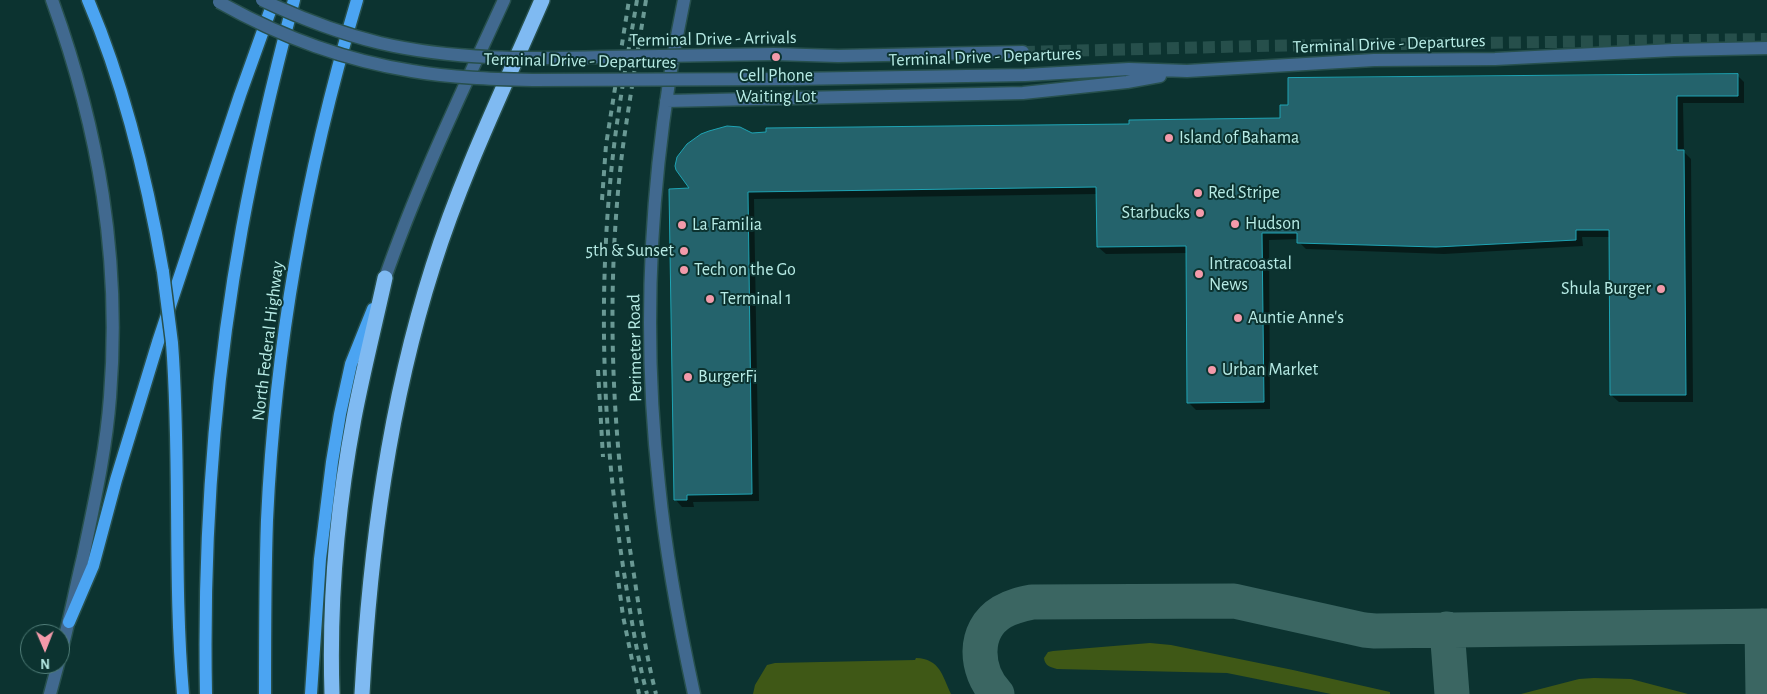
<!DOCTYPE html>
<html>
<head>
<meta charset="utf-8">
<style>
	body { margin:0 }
	#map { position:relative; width:1767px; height:694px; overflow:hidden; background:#0c3330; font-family:"Alegreya Sans",sans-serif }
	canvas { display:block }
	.north { position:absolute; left:20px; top:624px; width:50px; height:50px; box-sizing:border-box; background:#0c3330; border:1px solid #507d78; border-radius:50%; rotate:179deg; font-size:14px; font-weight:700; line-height:20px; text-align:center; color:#b7ebe5 }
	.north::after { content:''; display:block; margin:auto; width:18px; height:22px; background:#f39aaa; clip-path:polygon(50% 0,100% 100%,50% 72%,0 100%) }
</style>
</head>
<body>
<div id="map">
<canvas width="1767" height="694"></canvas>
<div class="north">N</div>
</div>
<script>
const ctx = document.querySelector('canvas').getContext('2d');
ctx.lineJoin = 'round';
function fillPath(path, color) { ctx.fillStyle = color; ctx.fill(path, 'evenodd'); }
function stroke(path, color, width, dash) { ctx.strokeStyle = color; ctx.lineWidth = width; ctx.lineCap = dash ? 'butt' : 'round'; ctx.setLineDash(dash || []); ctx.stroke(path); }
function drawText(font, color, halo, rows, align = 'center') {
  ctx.font = font + ' "Alegreya Sans",sans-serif'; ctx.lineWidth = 4; ctx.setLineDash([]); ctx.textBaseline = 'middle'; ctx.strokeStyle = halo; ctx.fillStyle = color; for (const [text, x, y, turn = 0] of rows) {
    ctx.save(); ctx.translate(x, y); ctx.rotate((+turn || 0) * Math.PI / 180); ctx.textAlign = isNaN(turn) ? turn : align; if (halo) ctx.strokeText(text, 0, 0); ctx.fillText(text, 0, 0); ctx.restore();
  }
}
fillPath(new Path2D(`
	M 1150,643 L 1171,645 L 1293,670 L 1390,692 L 1390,694 L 1331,694 L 1227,673 L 1057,669 C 1050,667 1045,666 1044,658 L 1048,652 L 1053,651 Z
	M 916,658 C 940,659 942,675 951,694 L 753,694 L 755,685 L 767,665 L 775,663 L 915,660 Z
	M 1594,678 L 1631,679 L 1688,694 L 1521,694 L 1579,679 Z`), '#3f5816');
fillPath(new Path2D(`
	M 1737,75 L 1744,82 L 1744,103 L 1683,103 L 1684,152 L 1691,159 L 1693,402 L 1619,402 L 1611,395 L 1610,237 L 1582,237 L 1583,246 L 1444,254 L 1306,249 L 1299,242 L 1299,239 L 1269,240 L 1270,409 L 1196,410 L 1188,402 L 1187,253 L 1106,254 L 1098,247 L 1098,194 L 754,199 L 759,501 L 693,502 L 694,507 L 682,507 L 675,499 L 691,190 L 751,134 L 1281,120 Z`), '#0007');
stroke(new Path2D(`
	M 1762,626 L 1763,694
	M 1447,629 L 1452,694
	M 997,694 C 975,671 972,630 1002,612 C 1012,606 1022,604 1032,602 L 1234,601 L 1364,630 L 1375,631 L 1767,626`), '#3b6662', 35);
const building = new Path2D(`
	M 1738,74 L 1738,96 L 1677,96 L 1677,150 L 1684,150 L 1686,395 L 1610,395 L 1609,230 L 1576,230 L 1576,240 L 1436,247 L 1297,243 L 1297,233 L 1262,233 L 1264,402 L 1187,403 L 1186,246 L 1097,247 L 1096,187 L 748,192 L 752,494 L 687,495 L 687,500 L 674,500 L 669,189 L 689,188 L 676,170 L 675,166 L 677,157 L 687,144 L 701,134 L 709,131 L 727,126 L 740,127 L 752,133 L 766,132 L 766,128 L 1129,124 L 1129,120 L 1280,118 L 1280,105 L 1288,105 L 1288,78 Z`);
fillPath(building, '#24636c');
stroke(building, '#1ea4b4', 1);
stroke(new Path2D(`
	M 1023,52 L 1257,46 L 1767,39`), '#264f4b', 12, [12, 6]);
const tertiary = new Path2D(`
	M 52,0 C 99,130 121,258 110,397 C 106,451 94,504 83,557 C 75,590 69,623 60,656
	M 684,0 C 651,159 641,324 659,485 C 666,556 679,625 694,694
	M 774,54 L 838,56 L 1023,52
	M 793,79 L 1025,75 L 1129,69 L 1187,71 L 1374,60 L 1495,59 L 1674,50 L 1767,48
	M 666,101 L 1023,93 L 1127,82 L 1160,76
	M 385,278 C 418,183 462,92 504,0
	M 50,694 L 58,664`);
const primary = new Path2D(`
	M 88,0 C 125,87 147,179 163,272
	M 172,343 C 181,460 173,577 183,694
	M 69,622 L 93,566 L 116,480 L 158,342 L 240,95 L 274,0
	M 206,694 C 203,538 214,382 242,228 C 256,151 274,76 294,0
	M 265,694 C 265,636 265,578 267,520 C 275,344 307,168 357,0
	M 311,694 L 320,559 L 332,462 L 340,414 L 351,364 L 373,309`);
const motorway = new Path2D(`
	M 332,694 C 329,601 337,509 354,418 C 363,371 375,324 385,278
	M 362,694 C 370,549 389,404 433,266 C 462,174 504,88 542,0`);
stroke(tertiary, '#27504d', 15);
stroke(primary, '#27504d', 15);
stroke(motorway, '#27504d', 18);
stroke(tertiary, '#41698f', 12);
stroke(primary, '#4ba4f2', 12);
stroke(motorway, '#7fbaf2', 15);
stroke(new Path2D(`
	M 637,0 C 629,48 620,97 614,146 C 597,289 602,436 625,579 C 631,617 637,656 647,694
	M 646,0 C 638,49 630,97 623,146 C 605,287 611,434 634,575 C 640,615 646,655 656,694
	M 602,200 L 606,145 L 629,0
	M 598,370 L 603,457
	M 617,571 L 623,616 L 639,694`), '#6a9994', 4, [6, 6]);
const tertiaryBridge = new Path2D(`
	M 262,0 C 300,18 339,33 380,43 C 453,60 528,59 603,57 C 660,56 717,55 774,54
	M 219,2 C 279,36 343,60 412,71 C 452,78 493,79 533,80 L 793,79`);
const primaryBridge = new Path2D(`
	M 163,272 L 172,343`);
stroke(tertiaryBridge, '#27504d', 15, []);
stroke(primaryBridge, '#27504d', 15, []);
stroke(tertiaryBridge, '#41698f', 12);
stroke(primaryBridge, '#4ba4f2', 12);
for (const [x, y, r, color] of [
	[776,57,5,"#f39aaa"],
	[1169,138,5,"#f39aaa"],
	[1198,193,5,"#f39aaa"],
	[1200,213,5,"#f39aaa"],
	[1235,224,5,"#f39aaa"],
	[682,225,5,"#f39aaa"],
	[684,251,5,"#f39aaa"],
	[684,270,5,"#f39aaa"],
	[1199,274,5,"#f39aaa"],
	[1661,289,5,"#f39aaa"],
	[710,299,5,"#f39aaa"],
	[1238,318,5,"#f39aaa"],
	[1212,370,5,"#f39aaa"],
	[688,377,5,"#f39aaa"]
]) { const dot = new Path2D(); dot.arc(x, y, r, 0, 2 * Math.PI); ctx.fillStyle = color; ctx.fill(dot); stroke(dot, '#0c3330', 2); }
drawText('18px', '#b7ebe5', '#0c3330', [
	["Terminal Drive - Arrivals",713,39,-1],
	["Terminal Drive - Departures",1389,44,-2],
	["Terminal Drive - Departures",985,57,-2],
	["Terminal Drive - Departures",580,61,1],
	["North Federal Highway",268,341,-83],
	["Perimeter Road",635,348,-91]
]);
drawText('18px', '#b7ebe5', '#0c3330', [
	["Cell Phone",776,76,"center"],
	["Waiting Lot",776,97,"center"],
	["Island of Bahama",1179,138],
	["Red Stripe",1208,193],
	["Starbucks",1190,213,"right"],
	["Hudson",1245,224],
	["La Familia",692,225],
	["5th & Sunset",674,251,"right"],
	["Intracoastal",1209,264],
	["News",1209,285],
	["Tech on the Go",694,270],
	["Shula Burger",1651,289,"right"],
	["Terminal 1",720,299],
	["Auntie Anne's",1248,318],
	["Urban Market",1222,370],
	["BurgerFi",698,377]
], 'left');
</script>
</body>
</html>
